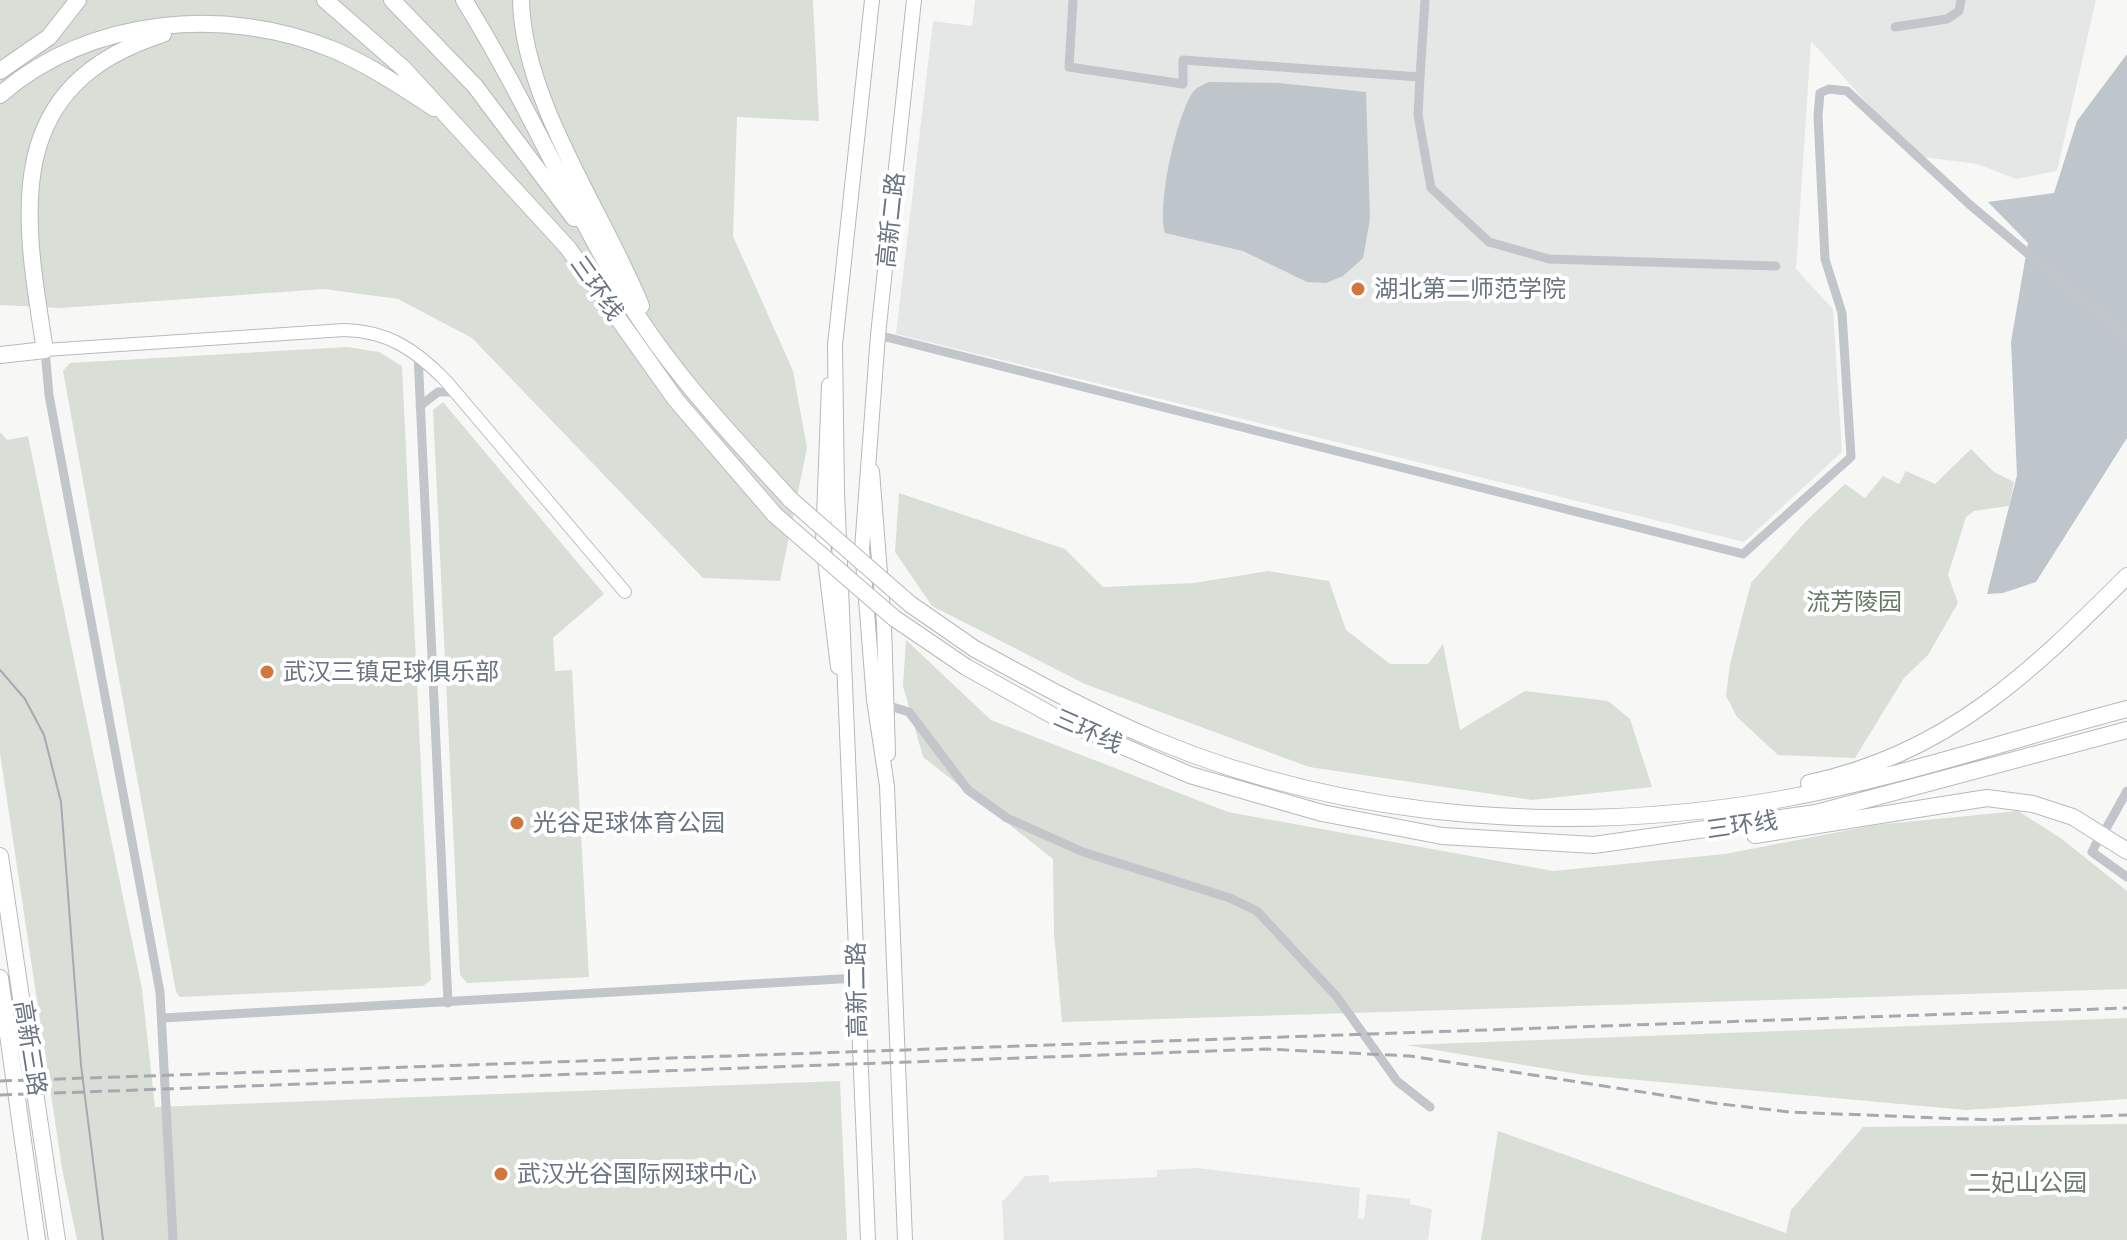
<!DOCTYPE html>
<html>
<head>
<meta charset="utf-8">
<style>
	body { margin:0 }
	canvas { display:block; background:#f7f8f6 }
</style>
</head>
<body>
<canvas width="2127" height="1240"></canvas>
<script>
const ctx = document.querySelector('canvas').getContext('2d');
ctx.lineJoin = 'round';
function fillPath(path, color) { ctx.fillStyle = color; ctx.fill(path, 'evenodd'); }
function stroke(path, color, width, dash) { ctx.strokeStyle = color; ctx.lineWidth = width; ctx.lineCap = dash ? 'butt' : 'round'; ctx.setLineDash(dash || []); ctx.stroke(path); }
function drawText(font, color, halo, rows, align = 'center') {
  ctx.font = font + ' Commissioner,"Noto Sans SC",sans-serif'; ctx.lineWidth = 8; ctx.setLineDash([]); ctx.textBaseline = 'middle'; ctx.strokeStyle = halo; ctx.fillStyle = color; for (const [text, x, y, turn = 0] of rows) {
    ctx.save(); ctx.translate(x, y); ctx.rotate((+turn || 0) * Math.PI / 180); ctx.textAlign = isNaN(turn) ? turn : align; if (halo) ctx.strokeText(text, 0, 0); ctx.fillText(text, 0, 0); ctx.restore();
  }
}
fillPath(new Path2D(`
	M 975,0 L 2096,0 L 2057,171 L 2016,179 L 1977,164 L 1915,156 L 1811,41 L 1796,269 L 1833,309 L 1842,452 L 1744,542 L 896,334 L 933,21 L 972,26 Z
	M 1198,1168 L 1360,1188 L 1358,1218 L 1364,1219 L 1367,1194 L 1410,1199 L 1410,1204 L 1432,1209 L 1428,1240 L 1004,1240 L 1002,1202 L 1025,1176 L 1049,1175 L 1049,1182 L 1157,1177 L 1157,1170 Z`), '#e5e7e6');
fillPath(new Path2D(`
	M 0,0 L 813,0 L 819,121 L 737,117 L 733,236 L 793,371 L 807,448 L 780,581 L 703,578 L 472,338 L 398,299 L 324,289 L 61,308 L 0,305 Z
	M 347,347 L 379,352 L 402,366 L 431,980 L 423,986 L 180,997 L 176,992 L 63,371 L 70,363 Z
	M 443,402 L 604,594 L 553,638 L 555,671 L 572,670 L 589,977 L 467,983 L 460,975 L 433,410 Z
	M 0,432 L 7,440 L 28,436 L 142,989 L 155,1107 L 840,1081 L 847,1240 L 77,1240 L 62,1168 L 0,753 Z
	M 1971,449 L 1994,472 L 2014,482 L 2009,506 L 1974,511 L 1966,517 L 1948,575 L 1958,603 L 1928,655 L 1904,678 L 1855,758 L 1778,755 L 1737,717 L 1726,696 L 1730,664 L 1751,583 L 1806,521 L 1845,484 L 1865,498 L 1883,476 L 1899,484 L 1906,471 L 1935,484 Z
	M 899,493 L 1065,549 L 1103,587 L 1194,583 L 1268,571 L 1329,581 L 1346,630 L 1390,664 L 1428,664 L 1443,644 L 1460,730 L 1525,691 L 1608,701 L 1630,719 L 1652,787 L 1532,800 L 1309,767 L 1085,684 L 932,606 L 895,552 Z
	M 906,640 L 991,720 L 1228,812 L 1553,871 L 1725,854 L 1875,825 L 2018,811 L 2062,839 L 2127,891 L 2127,989 L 1062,1022 L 1054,933 L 1053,859 L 923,757 L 903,686 Z
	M 2127,1018 L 2127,1099 L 1966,1110 L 1583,1075 L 1406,1045 Z
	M 2127,1124 L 2127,1240 L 1481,1240 L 1498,1131 L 1786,1233 L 1791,1210 L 1863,1127 Z`), '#d9ded7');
fillPath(new Path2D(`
	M 2127,54 L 2127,438 L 2036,582 L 2003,593 L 1987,594 L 2017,475 L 2011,342 L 2028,243 L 1988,202 L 2054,193 L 2077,121 Z
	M 1209,82 L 1279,83 L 1366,92 L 1370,219 L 1363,258 L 1343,276 L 1326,283 L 1307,282 L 1243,251 L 1165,233 C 1157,204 1176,117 1193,92 C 1197,87 1204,84 1209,82 Z`), '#bec5cb');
const secondary = new Path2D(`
	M 45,350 L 344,330 C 388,331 416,350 446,381 L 625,592`);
const primary = new Path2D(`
	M 829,385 L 823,543 L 838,667
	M 872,471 L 884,624 L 888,754
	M 868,1240 L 837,491 L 835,345 L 872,0
	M 905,1240 L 887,786 L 874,700 L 862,549 L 878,335 L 914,0`);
const highway = new Path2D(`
	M 325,0 L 403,68 L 568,248 L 676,400 L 775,515
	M 392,0 L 475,86 L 574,218
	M 464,0 C 520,90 562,186 614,277 C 660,360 727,431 791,500
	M 521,0 C 523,102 604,213 641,306
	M 0,71 L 49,37 L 78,0
	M 0,95 C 89,17 226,5 334,50 C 369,65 402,87 434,108
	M 0,355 L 45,350 C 23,214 0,86 163,34
	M 975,649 C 1035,682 1095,715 1158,741 C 1353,822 1576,835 1782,799 C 1899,778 2012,739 2127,709
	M 966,667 L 1057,718 L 1190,775 L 1322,813 L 1442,836 L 1594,845 L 1816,813 L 2127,730
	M 1809,783 C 1947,754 2031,672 2127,576
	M 1755,835 L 1987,798 L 2033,804 L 2073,817 L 2127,851
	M 0,856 L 57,1240
	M 0,978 L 37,1240`);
stroke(secondary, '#b7babf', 14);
stroke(primary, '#b6b8bd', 16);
stroke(highway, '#b7b9bd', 18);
stroke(new Path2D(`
	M 1073,0 L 1069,67 L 1183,84 L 1183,60 L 1420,77 L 1425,0
	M 1895,27 L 1947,19 L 1959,11 L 1961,0
	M 1420,77 L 1418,115 L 1431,188 L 1489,242 L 1549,259 L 1776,266
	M 878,335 L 1743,554 L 1851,457 L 1842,313 L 1825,259 L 1818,116 L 1820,93 L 1829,89 L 1847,91 L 1969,204 L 2127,337
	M 45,350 L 49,395 L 160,992 L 173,1240
	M 418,354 L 448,1003
	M 420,406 L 438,392 L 455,392
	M 886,705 L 909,712 L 968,790 L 1007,818 L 1083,852 L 1230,898 L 1257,911 L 1337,997 L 1397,1081 L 1430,1107
	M 2107,827 L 2127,791
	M 2098,840 L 2092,852 L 2127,877
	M 163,1018 L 857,978`), '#c2c5c9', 9);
stroke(secondary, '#fff', 12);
stroke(primary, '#fff', 14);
stroke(highway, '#fff', 16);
stroke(new Path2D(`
	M 0,670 L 25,699 L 44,735 L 61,802 L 81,1065 L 103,1240`), '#a6a9af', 2);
stroke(new Path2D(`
	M 0,1081 L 2127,1008
	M 0,1095 L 1266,1049 L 1410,1056 L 1713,1103 L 1789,1112 L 1991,1120 L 2127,1115`), '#a6a9af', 3, [12, 6]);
const highwayBridge = new Path2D(`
	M 791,500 L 910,604 L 975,649
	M 775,515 L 894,618 L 966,667`);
stroke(highwayBridge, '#b7b9bd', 18, []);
stroke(highwayBridge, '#fff', 16);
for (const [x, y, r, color] of [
	[1358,289,8,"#d2763b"],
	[267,672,8,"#d2763b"],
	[517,823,8,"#d2763b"],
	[501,1174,8,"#d2763b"]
]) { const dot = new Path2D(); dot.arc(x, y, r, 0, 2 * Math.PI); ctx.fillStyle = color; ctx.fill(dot); stroke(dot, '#fff', 3); }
drawText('24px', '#6a7483', '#fff', [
	["高新二路",891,220,-84],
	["三环线",597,288,55],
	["三环线",1088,731,24],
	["三环线",1742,825,-8],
	["高新二路",857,990,-91],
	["高新三路",30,1048,81]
]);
drawText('24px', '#6a7483', '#fff', [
	["湖北第二师范学院",1374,289],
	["武汉三镇足球俱乐部",283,672],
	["光谷足球体育公园",533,823],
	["武汉光谷国际网球中心",517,1174]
], 'left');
drawText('24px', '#697b68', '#fff', [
	["流芳陵园",1854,602],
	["二妃山公园",2027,1183]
]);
</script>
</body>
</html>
